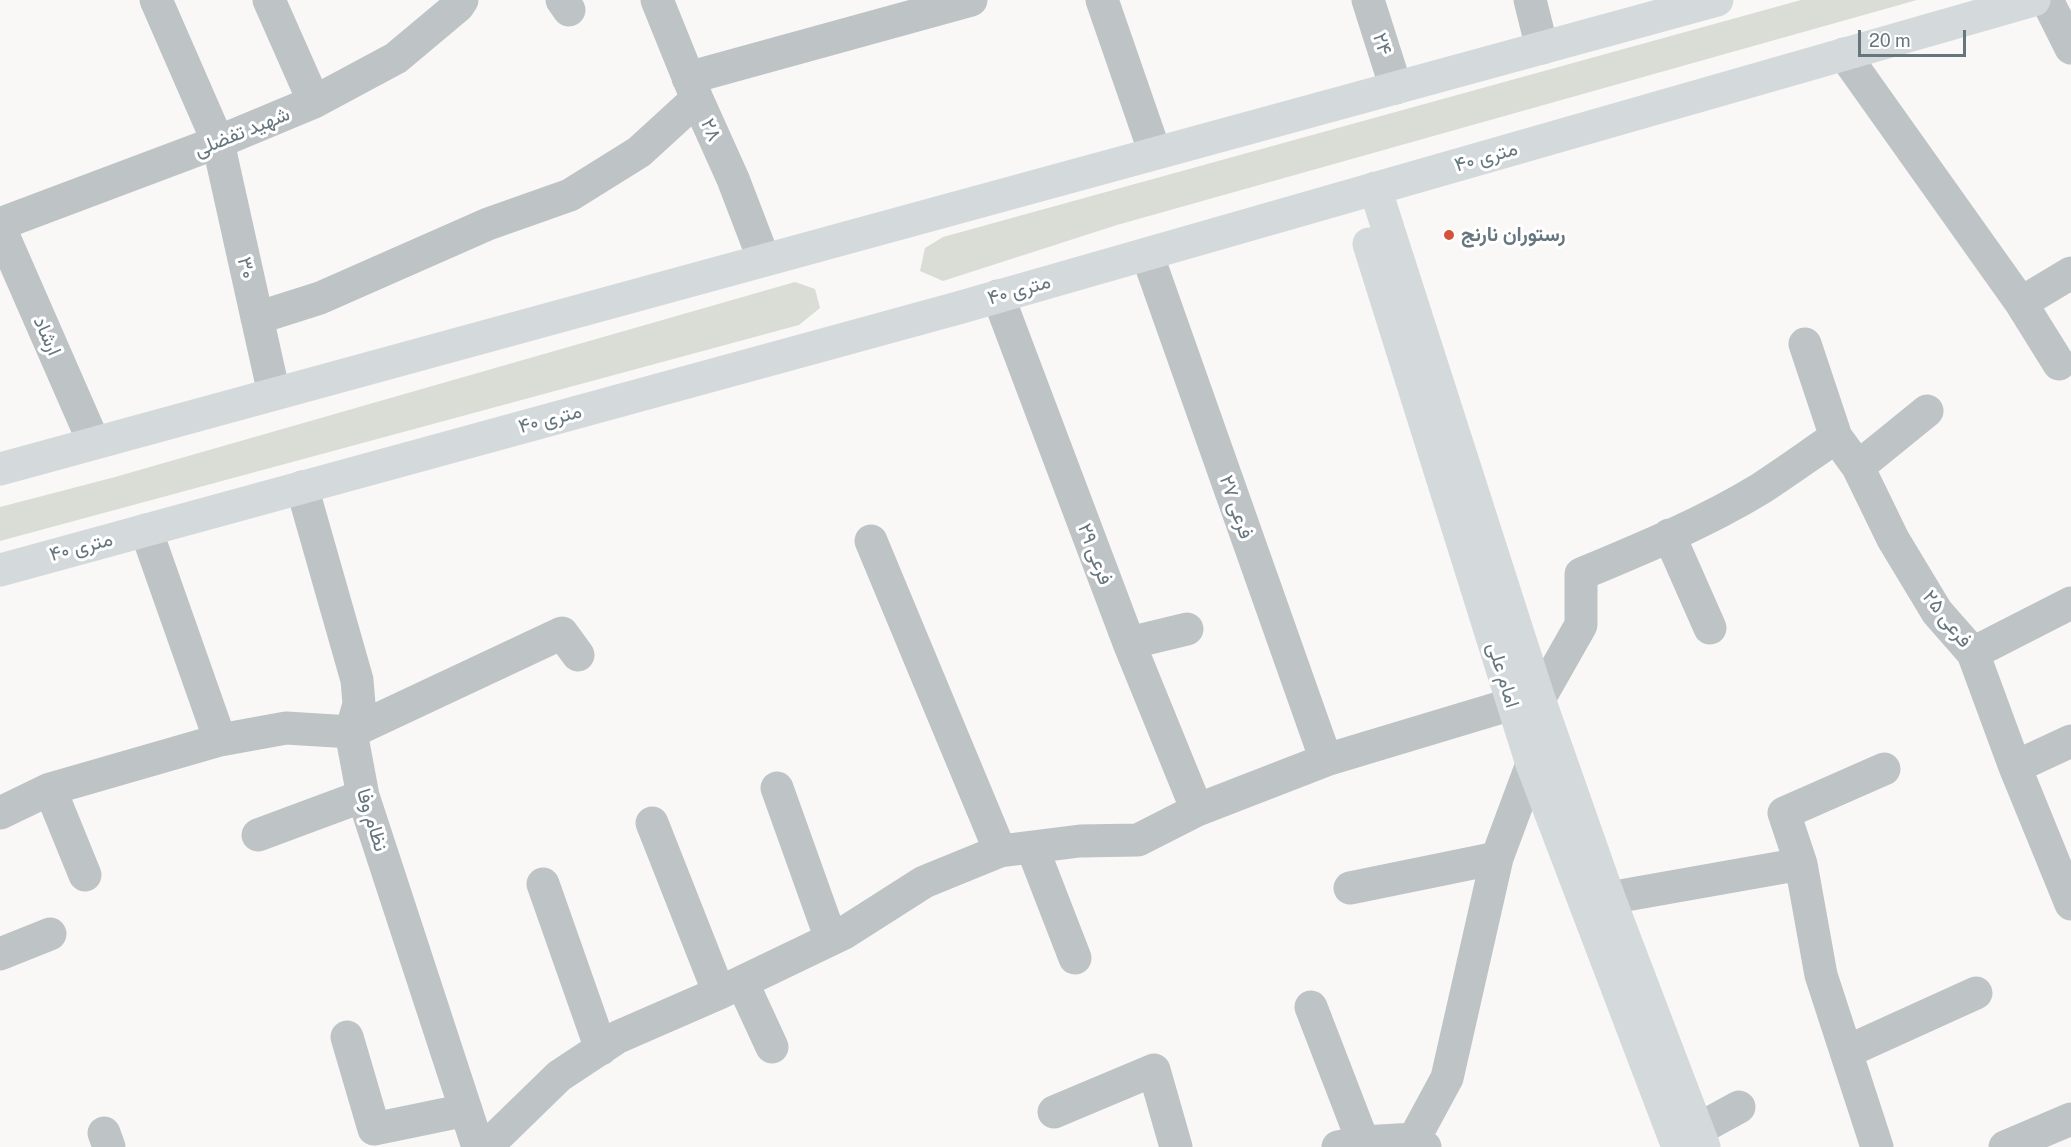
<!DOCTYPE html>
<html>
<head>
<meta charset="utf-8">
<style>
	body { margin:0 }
	#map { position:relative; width:2071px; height:1147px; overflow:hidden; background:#f9f8f7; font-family:"Public Sans",sans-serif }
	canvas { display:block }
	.scale { position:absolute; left:1858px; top:30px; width:108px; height:27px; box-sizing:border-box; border:3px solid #66767f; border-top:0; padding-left:8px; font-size:18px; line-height:21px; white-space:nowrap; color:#66767f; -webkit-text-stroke:4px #fff; paint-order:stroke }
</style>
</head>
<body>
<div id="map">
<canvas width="2071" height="1147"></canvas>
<div class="scale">20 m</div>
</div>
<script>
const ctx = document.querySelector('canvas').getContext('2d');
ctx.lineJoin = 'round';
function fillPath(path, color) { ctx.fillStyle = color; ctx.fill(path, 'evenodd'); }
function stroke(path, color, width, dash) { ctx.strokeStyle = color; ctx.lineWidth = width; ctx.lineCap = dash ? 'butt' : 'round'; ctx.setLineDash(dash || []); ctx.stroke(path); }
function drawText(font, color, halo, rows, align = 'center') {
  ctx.font = font + ' "Public Sans",Vazirmatn,sans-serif'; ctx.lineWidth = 6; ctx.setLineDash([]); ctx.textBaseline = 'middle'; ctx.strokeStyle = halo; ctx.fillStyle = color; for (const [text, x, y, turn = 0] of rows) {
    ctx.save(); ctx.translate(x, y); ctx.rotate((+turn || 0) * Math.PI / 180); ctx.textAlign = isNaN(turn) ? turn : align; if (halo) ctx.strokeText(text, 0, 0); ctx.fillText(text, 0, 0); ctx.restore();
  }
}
fillPath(new Path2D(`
	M 1801,0 L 1917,0 L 1117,225 L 943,281 L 920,271 L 925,248 L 943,237 Z
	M 795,282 L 815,289 L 820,308 L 799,325 L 0,541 L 0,507 L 115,477 Z`), '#d9ddd6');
stroke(new Path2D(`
	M 156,0 L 218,142 L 274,394
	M 269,0 L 314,102
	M 562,0 L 569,10
	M 657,0 L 697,99 L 733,179 L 764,260
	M 1102,0 L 1155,153
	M 1368,0 L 1396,88
	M 1530,0 L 1542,48
	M 2047,0 L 2071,48
	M 1844,54 L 2021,303 L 2059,364
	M 688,78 L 971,0
	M 0,224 L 218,142 L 314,102 L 396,58 L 458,6 L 462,0
	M 0,228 L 94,443
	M 1147,254 L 1326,760
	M 998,296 L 1129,643 L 1197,810
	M 2021,303 L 2071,273
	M 257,318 L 320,298 L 488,224 L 570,195 L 639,152 L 697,99
	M 1805,344 L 1836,437 L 1858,467 L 1893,539 L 1937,612 L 1973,653 L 2015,767 L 2071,904
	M 1858,467 L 1927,411
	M 302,487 L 357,680 L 359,704 L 351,732 L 363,796 L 478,1147
	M 146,530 L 220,740
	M 1669,535 L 1710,628
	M 871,541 L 1000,851
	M 1129,643 L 1187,629
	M 1973,653 L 2071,603
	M 1539,699 L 1581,625 L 1581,574 C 1641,549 1704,523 1760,489 C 1786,472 1811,454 1836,437
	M 2015,767 L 2071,741
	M 777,788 L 831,939
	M 50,789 L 85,875
	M 0,813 L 50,789 L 220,740 L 286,728 L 351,732 L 562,633 L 578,655
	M 652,823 L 719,993
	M 258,835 L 363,796
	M 1032,847 L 1075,958
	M 1801,864 L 1784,813 L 1884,769
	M 543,884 L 601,1049
	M 1350,888 L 1497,858
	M 1609,898 L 1801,864 L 1821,975 L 1877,1147
	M 0,954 L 50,934
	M 742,982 L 772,1047
	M 1311,1007 L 1363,1142
	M 347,1037 L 374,1129 L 466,1110
	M 1846,1052 L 1976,993
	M 1054,1112 L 1154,1070 L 1176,1147
	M 1697,1130 L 1739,1107
	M 104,1133 L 109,1147
	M 1414,1139 L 1447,1078 L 1497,858 L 1532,764
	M 486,1147 L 559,1076 L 618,1037 L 719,993 L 844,933 L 924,882 L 1000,851 L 1080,841 L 1138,840 L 1197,810 L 1326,760 L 1512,704
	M 1338,1147 L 1363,1142 L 1414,1139 L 1425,1147
	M 2005,1147 L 2071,1119`), '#bec3c6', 33);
stroke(new Path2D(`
	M 1375,188 L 1539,699 L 1609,898 L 1704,1147
	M 1369,244 L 1532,764 L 1678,1147
	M 0,469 L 1717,0
	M 0,570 L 958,308 L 2034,0`), '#d4d9db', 33);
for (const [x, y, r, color] of [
	[1449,235,6,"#d3533c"]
]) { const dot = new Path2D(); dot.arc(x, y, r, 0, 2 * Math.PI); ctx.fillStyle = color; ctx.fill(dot); stroke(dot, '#fff', 2); }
drawText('20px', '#66767f', '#fff', [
	["۲۴",1382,44,72],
	["۲۸",711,130,66],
	["شهید تفضلی",242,132,-22],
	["۴۰ متری",1486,157,-16],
	["۳۰",246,268,77],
	["۴۰ متری",1019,290,-16],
	["ارشاد",47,336,66],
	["۴۰ متری",550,419,-15],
	["فرعی ۲۷",1236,507,71],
	["۴۰ متری",81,547,-15],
	["فرعی ۲۹",1095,554,69],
	["فرعی ۲۵",1947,619,52],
	["امام علی",1503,675,73],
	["نظام وفا",372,820,73]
]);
drawText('bold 20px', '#66767f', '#fff', [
	["رستوران نارنج",1461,235]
], 'left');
</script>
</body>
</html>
